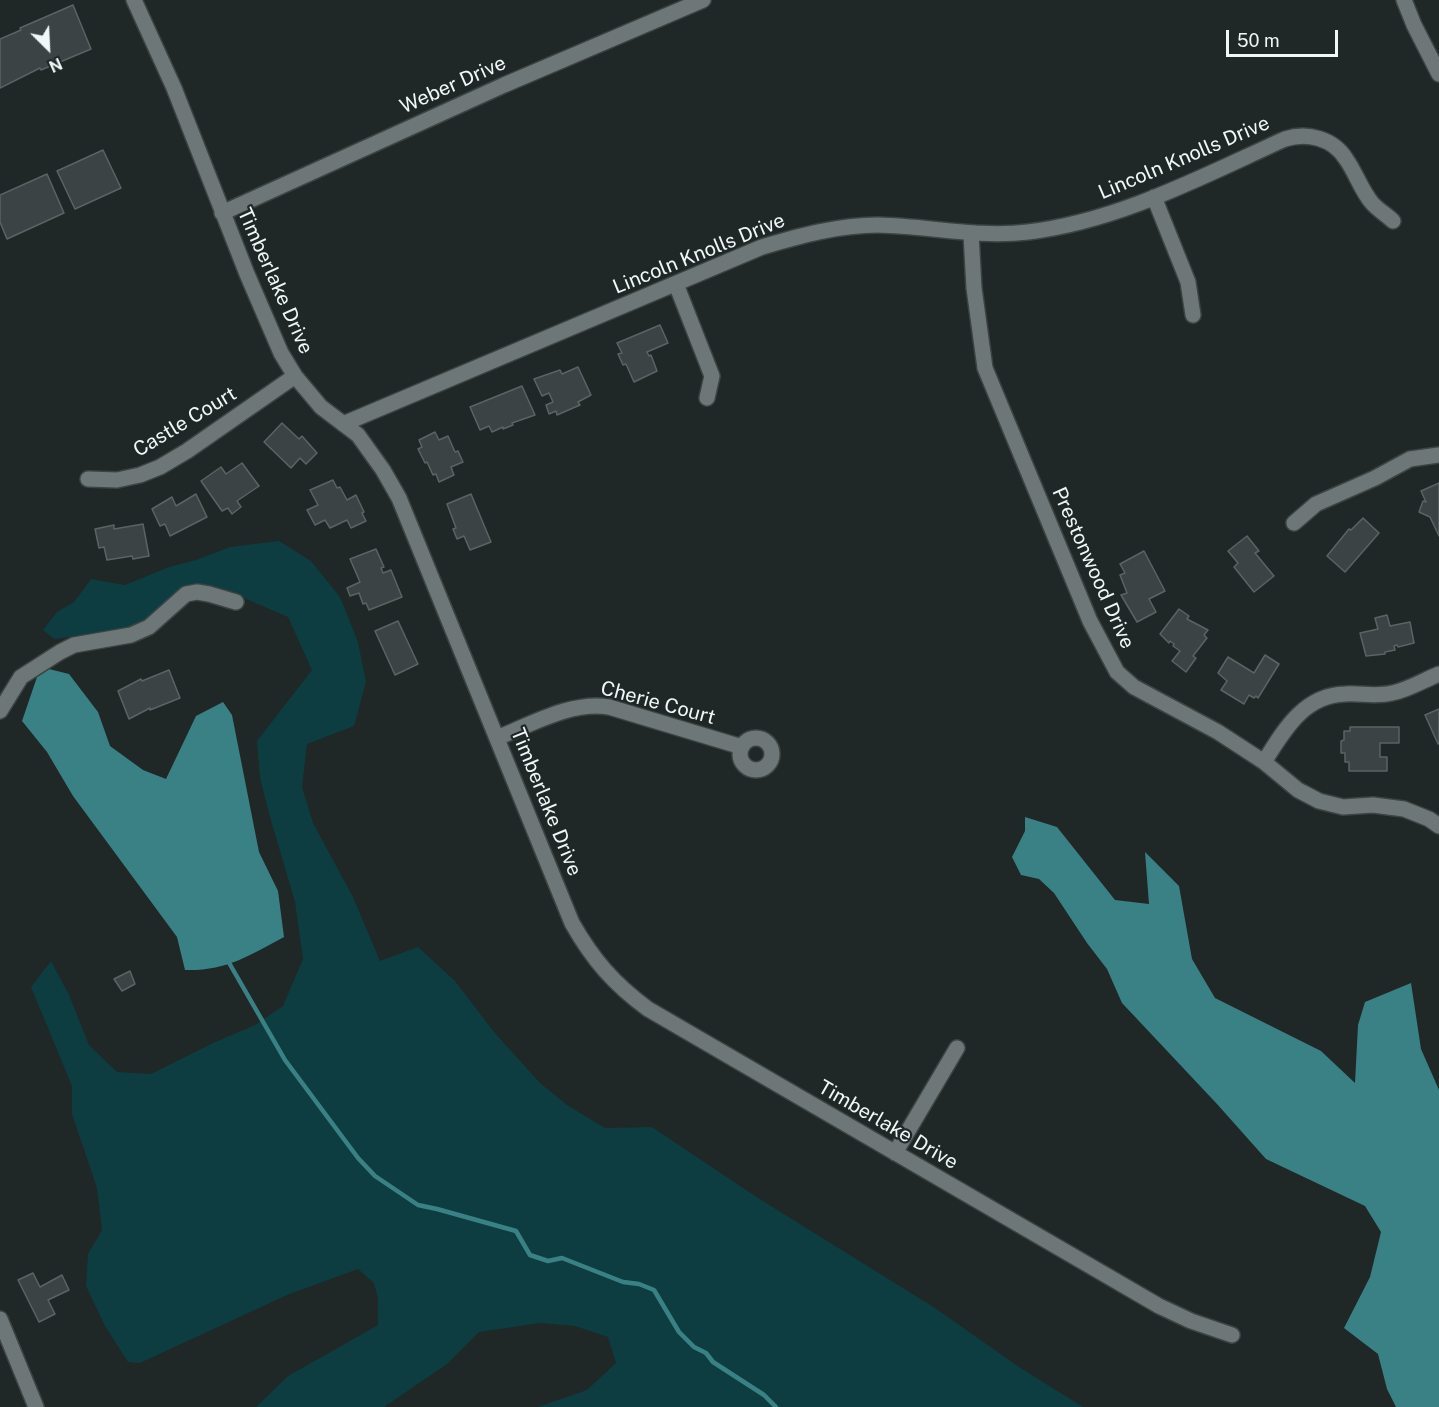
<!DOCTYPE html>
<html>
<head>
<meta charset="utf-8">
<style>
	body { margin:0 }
	#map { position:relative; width:1439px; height:1407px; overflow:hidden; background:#1f2727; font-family:"Public Sans",sans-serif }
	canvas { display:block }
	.north { position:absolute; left:18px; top:18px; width:60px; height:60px; -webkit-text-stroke:4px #1f2727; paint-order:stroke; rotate:156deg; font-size:16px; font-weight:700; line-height:24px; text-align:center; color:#f1f6f6 }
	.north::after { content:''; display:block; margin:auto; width:21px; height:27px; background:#f1f6f6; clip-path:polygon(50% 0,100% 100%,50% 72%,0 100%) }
	.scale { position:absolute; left:1226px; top:30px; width:112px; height:27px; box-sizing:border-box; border:3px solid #f1f6f6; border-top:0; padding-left:8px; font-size:18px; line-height:21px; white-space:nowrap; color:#f1f6f6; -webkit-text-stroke:4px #1f2727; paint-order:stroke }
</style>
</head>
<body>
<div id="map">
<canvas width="1439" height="1407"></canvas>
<div class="north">N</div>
<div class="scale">50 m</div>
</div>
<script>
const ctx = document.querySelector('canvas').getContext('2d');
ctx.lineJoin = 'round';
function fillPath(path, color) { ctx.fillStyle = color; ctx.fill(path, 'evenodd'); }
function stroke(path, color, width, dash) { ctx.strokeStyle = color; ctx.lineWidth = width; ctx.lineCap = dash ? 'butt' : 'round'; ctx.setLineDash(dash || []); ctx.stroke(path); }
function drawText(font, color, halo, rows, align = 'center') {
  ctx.font = font + ' "Public Sans",sans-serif'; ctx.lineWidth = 4.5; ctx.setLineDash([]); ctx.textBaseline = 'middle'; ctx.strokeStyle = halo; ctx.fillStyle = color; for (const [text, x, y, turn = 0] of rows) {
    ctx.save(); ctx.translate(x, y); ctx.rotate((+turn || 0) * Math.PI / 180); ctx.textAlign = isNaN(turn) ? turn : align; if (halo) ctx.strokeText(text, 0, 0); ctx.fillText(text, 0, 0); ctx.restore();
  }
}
fillPath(new Path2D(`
	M 279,541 L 311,561 L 340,597 L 358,642 L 366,682 L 354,726 L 307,744 L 302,787 L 313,823 L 353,897 L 380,961 L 418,947 L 455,981 L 494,1032 L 540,1083 L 567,1105 L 605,1128 L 652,1127 L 758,1198 L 935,1308 L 1019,1367 L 1083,1407 L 538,1407 L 587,1390 L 616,1363 L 608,1337 L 575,1326 L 540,1323 L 479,1332 L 447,1364 L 384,1407 L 256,1407 L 288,1376 L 378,1325 L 378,1299 L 374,1283 L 358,1269 L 287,1295 L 140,1363 L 128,1362 L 105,1326 L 86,1286 L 88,1254 L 102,1230 L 97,1188 L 72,1114 L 72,1086 L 31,987 L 51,961 L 69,995 L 89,1045 L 117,1072 L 151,1074 L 213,1043 L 255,1025 L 283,1006 L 303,959 L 295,902 L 270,817 L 260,778 L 257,741 L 312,670 L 288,617 L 223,589 L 206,587 L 153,613 L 133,629 L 54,639 L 43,630 L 57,612 L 74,602 L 91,579 L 125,585 L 169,567 L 196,560 L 230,547 Z`), '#0d3d41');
fillPath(new Path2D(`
	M 49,669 L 69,674 L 98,712 L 110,746 L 143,770 L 166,779 L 196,716 L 223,702 L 232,715 L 259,852 L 278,891 L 284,937 C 248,956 227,971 185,970 L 177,937 L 73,796 L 47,752 L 22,721 L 37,677 Z
	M 1025,817 L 1057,827 L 1115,900 L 1149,904 L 1145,852 L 1179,886 L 1192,959 L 1215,998 L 1321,1051 L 1355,1083 L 1358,1025 L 1365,1002 L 1411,983 L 1421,1049 L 1439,1090 L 1439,1407 L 1396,1407 L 1387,1389 L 1378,1354 L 1344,1328 L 1370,1277 L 1381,1232 L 1365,1206 L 1266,1159 L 1217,1104 L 1122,1003 L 1107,969 L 1087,943 L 1054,893 L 1039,879 L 1021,875 L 1012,857 L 1025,831 Z`), '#3a8186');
stroke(new Path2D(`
	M 228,961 L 285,1060 L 358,1158 L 375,1176 L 418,1205 L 437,1209 L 516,1231 L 530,1255 L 548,1261 L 562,1258 L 623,1282 L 639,1284 L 654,1290 L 679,1332 L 694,1347 L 706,1353 L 713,1362 L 764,1395 L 776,1407`), '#3a8186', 4.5);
const building = new Path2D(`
	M 73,5 L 91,49 L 41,70 L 40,68 L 0,88 L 0,39 L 21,30 L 20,28 Z
	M 103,150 L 121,188 L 75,209 L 57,171 Z
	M 47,174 L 64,213 L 7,239 L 0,222 L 0,195 Z
	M 660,325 L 668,343 L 647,352 L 649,356 L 651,355 L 657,371 L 634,382 L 626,364 L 623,365 L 618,354 L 622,353 L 617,343 Z
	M 578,367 L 591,395 L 578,402 L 580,405 L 557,415 L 556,411 L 549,414 L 546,405 L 553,402 L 549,393 L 542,396 L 534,379 L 560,370 L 562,374 Z
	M 522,386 L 535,415 L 512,423 L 513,425 L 503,429 L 503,427 L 492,432 L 489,426 L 480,430 L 470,407 Z
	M 282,423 L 299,439 L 302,436 L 317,453 L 306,464 L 300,458 L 291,468 L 264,442 Z
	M 435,432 L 439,440 L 448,436 L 455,452 L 458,451 L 463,462 L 451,467 L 454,475 L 439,482 L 436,474 L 433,475 L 427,462 L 425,463 L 418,449 L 422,447 L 419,440 Z
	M 242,463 L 259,486 L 237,501 L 241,507 L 232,514 L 228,508 L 222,511 L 201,481 L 221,467 L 226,474 Z
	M 333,480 L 337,488 L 340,487 L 347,500 L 356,495 L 364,512 L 362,513 L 366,521 L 351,528 L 347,520 L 330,528 L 325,520 L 315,525 L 307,510 L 318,505 L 310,490 Z
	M 1439,483 L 1439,536 L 1430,517 L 1419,512 L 1423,501 L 1426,502 L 1421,491 Z
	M 196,494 L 207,517 L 170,536 L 165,524 L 160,526 L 152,509 L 172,497 L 176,506 Z
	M 471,494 L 491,542 L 470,550 L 464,536 L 457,539 L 453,529 L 456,528 L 447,504 Z
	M 1363,518 L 1379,533 L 1345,572 L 1327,556 L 1349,529 L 1351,530 Z
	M 143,524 L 149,556 L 133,559 L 132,556 L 107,560 L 104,547 L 99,548 L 95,529 L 114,525 L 114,529 Z
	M 1247,536 L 1259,551 L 1255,553 L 1274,576 L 1254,592 L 1234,567 L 1238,563 L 1228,551 Z
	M 376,549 L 384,567 L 381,568 L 383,573 L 391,570 L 402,597 L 369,610 L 366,603 L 363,604 L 359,593 L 350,596 L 347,588 L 360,582 L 350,559 Z
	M 1144,551 L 1165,591 L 1149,599 L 1156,612 L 1137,622 L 1121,595 L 1127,593 L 1120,575 L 1125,573 L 1120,564 Z
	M 1179,609 L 1189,616 L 1187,619 L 1208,630 L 1204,635 L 1207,638 L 1193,656 L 1196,658 L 1186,672 L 1172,661 L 1180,651 L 1173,646 L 1174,644 L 1170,641 L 1169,643 L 1160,634 Z
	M 1387,615 L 1390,626 L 1410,622 L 1414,643 L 1398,647 L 1397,645 L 1394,646 L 1395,650 L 1385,652 L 1385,654 L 1366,656 L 1360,633 L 1378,629 L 1375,618 Z
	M 398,621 L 418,664 L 395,675 L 375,631 Z
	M 1265,655 L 1279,664 L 1258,698 L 1256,696 L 1254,698 L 1249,695 L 1244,704 L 1221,690 L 1227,681 L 1218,673 L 1228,657 L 1254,673 Z
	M 169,670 L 180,698 L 150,710 L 150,708 L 129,719 L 118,691 L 141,679 L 142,681 Z
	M 1439,709 L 1439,744 L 1438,744 L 1425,715 Z
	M 1350,727 L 1399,727 L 1399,743 L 1380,743 L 1380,757 L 1387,757 L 1387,771 L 1349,771 L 1349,762 L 1345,762 L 1345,753 L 1341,753 L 1341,741 L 1344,740 L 1344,731 L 1350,731 Z
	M 130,971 L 135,984 L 122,991 L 114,979 Z
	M 33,1273 L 40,1287 L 62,1275 L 69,1290 L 48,1300 L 55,1314 L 39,1322 L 18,1280 Z`);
fillPath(building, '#3b4344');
stroke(building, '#5b6364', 1.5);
const minor = new Path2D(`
	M 134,0 L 174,88 L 247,274 L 281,353 L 295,376 L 321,407 L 358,435 L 383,470 L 399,498 L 572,923 C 593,960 614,984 648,1009 L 1159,1306 L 1191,1321 L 1232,1335
	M 1404,0 L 1414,25 L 1439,74
	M 1154,197 L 1188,282 L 1193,315
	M 222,213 L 504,85 L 703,0
	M 971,234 L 974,288 L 985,368 L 1090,621 L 1117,672 L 1134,687 L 1218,732 L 1264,762 L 1298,790 L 1319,801 L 1343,807 L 1373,805 L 1404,809 L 1429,819 L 1439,826
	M 676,284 L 712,376 L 707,398
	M 343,424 L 762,247 C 799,236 838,225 878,225 C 929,226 977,238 1028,232 C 1119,221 1203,176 1285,139 C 1307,132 1333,138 1346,159 C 1356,173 1361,190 1372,203 C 1378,210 1387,215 1393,221
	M 88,479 L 117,480 L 140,475 L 160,467 L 187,451 L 295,376
	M 1294,523 L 1316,504 L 1375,478 L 1410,459 L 1439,455
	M 0,711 L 21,677 L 60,652 L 74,645 L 131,635 L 149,627 L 186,594 L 197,592 L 209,594 L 236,602
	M740 754a16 16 0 1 1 32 0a16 16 0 1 1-32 0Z
	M 497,738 C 532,724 571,701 609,707 L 742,747
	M 1264,762 C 1284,730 1304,695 1345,694 C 1361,693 1376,697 1392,693 C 1408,690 1424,680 1439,674
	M 895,1153 L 957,1048
	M 0,1319 L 36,1407`);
stroke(minor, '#3c4343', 18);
stroke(minor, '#6e7777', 15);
drawText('20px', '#f1f6f6', '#1f2727', [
	["Weber Drive",453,85,-24],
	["Lincoln Knolls Drive",1184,158,-23],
	["Lincoln Knolls Drive",699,254,-22],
	["Timberlake Drive",275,281,66],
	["Castle Court",185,422,-31],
	["Prestonwood Drive",1093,568,66],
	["Cherie Court",658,703,15],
	["Timberlake Drive",546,802,68],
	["Timberlake Drive",888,1125,30]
]);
</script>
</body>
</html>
